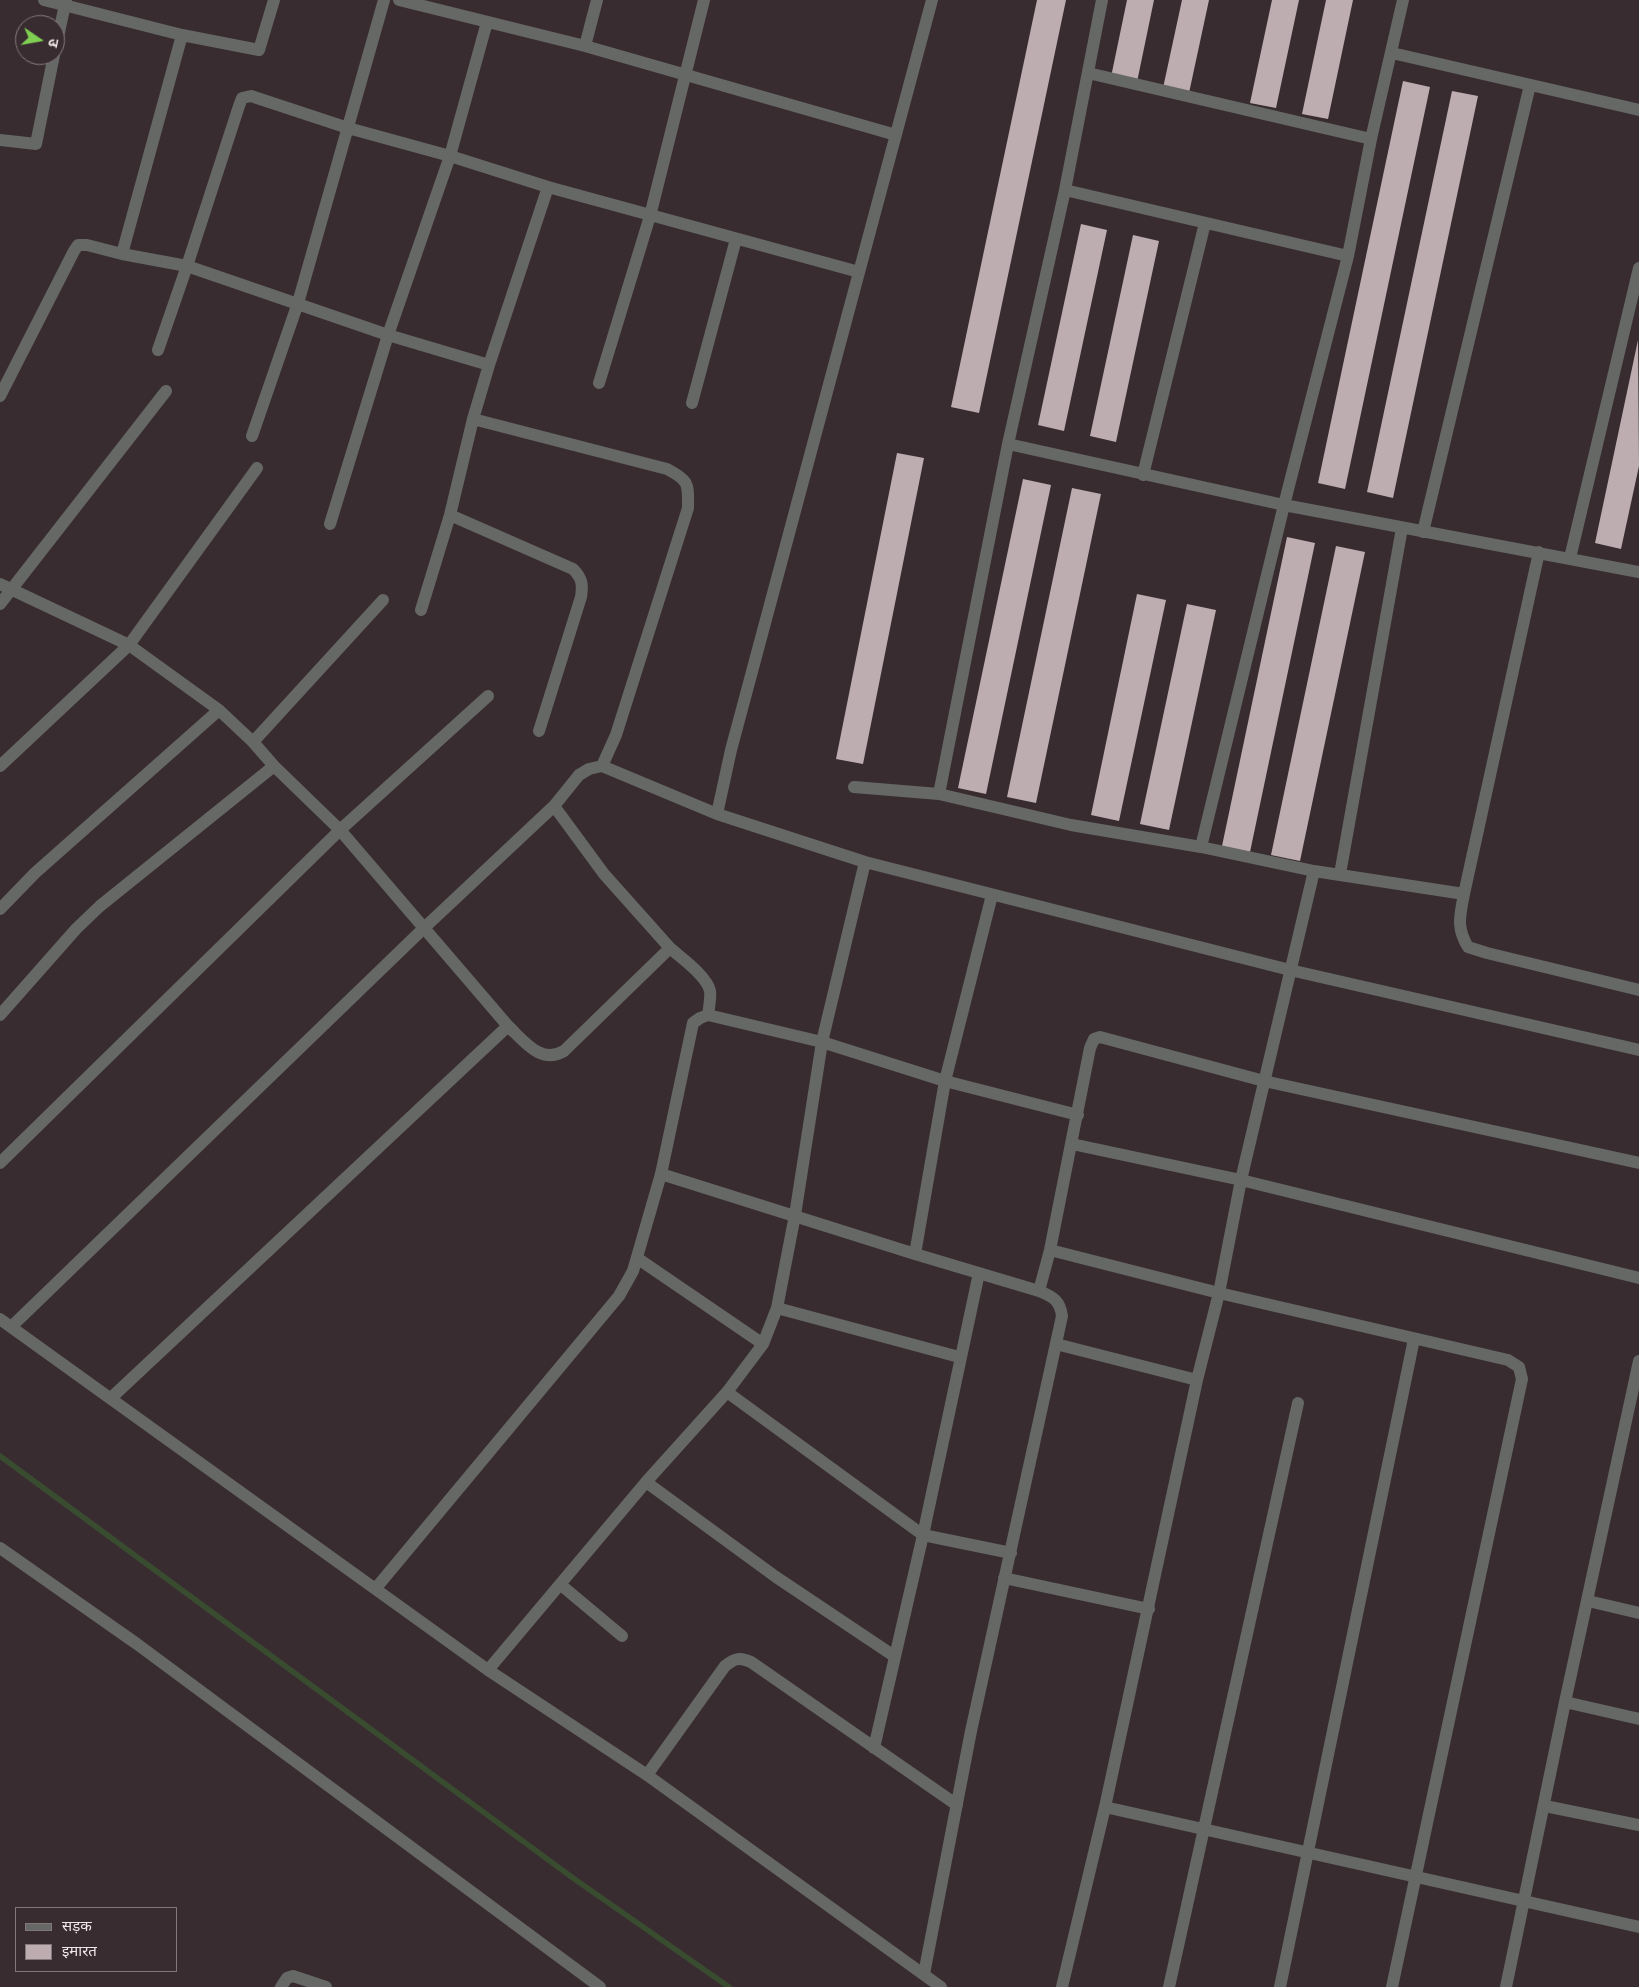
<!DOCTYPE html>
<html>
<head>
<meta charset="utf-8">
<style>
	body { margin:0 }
	#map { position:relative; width:1639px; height:1987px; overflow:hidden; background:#392c30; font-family:"IBM Plex Sans","Noto Sans Devanagari",sans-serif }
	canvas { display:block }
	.legend { position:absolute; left:15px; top:1907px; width:162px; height:65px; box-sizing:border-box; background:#392c30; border:1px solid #82777a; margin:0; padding:6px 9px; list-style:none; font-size:15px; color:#f0e7e9 }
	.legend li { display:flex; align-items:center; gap:10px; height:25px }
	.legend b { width:25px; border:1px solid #82777a }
	.north { position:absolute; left:15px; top:15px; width:50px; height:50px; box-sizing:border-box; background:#392c30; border:1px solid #82777a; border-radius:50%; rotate:102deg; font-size:14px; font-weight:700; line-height:20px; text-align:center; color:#f0e7e9 }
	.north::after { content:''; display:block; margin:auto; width:18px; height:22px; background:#7fd052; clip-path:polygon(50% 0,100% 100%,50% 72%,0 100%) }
</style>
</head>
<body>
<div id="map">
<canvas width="1639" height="1987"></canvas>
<ul class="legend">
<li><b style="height:6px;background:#656864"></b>सड़क</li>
<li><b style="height:14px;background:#bdadb1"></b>इमारत</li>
</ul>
<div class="north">उ</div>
</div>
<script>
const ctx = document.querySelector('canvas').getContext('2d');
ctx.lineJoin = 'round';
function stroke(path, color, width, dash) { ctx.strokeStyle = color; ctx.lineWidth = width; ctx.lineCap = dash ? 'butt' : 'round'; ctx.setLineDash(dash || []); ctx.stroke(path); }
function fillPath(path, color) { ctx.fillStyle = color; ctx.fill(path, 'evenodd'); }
stroke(new Path2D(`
	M 0,1456 L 573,1878 L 729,1987`), '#394c30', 5.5);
fillPath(new Path2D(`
	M 1037,0 L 1066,0 L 979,413 L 951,407 Z
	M 1127,0 L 1154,0 L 1137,82 L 1111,77 Z
	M 1182,0 L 1209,0 L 1189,93 L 1163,88 Z
	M 1272,0 L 1299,0 L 1276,108 L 1250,103 Z
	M 1326,0 L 1353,0 L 1328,119 L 1302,114 Z
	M 1403,81 L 1430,87 L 1345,489 L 1318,483 Z
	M 1452,91 L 1478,96 L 1393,498 L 1367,492 Z
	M 1081,224 L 1107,230 L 1064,431 L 1038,425 Z
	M 1133,235 L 1159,241 L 1116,442 L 1090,436 Z
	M 1638,340 L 1639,466 L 1621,549 L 1595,543 Z
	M 897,453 L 924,458 L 863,764 L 836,759 Z
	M 1023,479 L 1051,485 L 986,794 L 958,788 Z
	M 1072,488 L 1101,494 L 1036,803 L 1007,797 Z
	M 1287,537 L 1315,543 L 1250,852 L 1222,846 Z
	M 1336,546 L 1365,552 L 1300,861 L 1271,855 Z
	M 1137,594 L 1166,600 L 1119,821 L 1091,815 Z
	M 1187,604 L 1216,610 L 1169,830 L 1140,824 Z`), '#bdadb1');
stroke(new Path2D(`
	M 44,0 L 182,35 L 259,50 L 274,0
	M 399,0 L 585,46 L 896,135
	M 585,46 L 597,0
	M 55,51 L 66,0
	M 1392,53 L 1639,110
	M 1088,73 L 1371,139
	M 0,140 L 36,144 L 54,55
	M 1065,190 L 1348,256
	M 122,254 L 182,35
	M 158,350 L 187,266 L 239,106 L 242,98 L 251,96 L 348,128 L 450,156 L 548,187 L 859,272
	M 489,365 L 548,187
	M 599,383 L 650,216 L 704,0
	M 0,396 L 74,251 L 78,245 L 87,245 L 122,254 L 187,266 L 388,335 L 489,365 L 473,419 L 667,469 C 690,481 688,484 688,508 L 616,735 L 602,766
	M 692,403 L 736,239
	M 252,436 L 298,303 L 384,0
	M 1008,444 L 1284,505 L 1639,572
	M 1143,475 L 1205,223
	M 450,515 L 573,569 C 582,578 583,584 581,597 L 539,731
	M 330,524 L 388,335 L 450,156 L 487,22
	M 1423,532 L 1530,85
	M 1539,552 L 1464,894 C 1460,916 1456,927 1468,947 L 1487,953 L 1639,990
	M 1570,558 L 1639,268
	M 0,584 L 129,645 L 219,710 L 253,742 L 274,766 L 340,830 L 508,1026 C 524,1041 541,1065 564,1051 L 670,948 C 681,958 707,976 710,991 C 711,998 709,1007 708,1015
	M 0,604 L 166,391
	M 421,610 L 450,515 L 473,419
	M 253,742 L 383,600
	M 0,766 L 129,645 L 257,468
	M 854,787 L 939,794 L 1071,825 L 1201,847 L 1314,871 L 1464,894
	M 939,794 L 1008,444 L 1065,190 L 1102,0
	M 554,806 L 604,874 L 670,948
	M 717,814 L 731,750 L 932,0
	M 1201,847 L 1284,505 L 1348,256 L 1371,139 L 1403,0
	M 1340,874 L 1402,528
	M 0,909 L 35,873 L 219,710
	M 0,1015 L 76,929 L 100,906 L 274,766
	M 1072,1144 L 1241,1180 L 1639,1278
	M 0,1163 L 340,830 L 488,696
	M 661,1174 L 915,1254 L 1039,1291 C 1054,1297 1060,1301 1062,1316 L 971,1731 L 924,1974
	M 1050,1250 L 1219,1293 L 1508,1360 L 1519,1367 L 1522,1379 L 1392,1987
	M 915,1254 L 945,1081 L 992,895
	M 637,1258 L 763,1344
	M 1039,1291 L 1050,1250 L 1090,1048 L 1094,1039 L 1100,1037 L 1264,1081 L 1639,1163
	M 777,1308 L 959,1357
	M 0,1319 L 488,1670 L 647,1775 L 941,1987
	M 11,1327 L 424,928 L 554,806 L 579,775 L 589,769 L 602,766 L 717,814 L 865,862 L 1290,970 L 1639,1050
	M 1056,1344 L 1197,1380
	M 727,1392 L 923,1535 L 1011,1553
	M 111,1398 L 508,1026
	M 646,1482 L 776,1577 L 894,1656
	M 0,1548 L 137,1644 L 600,1987
	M 1004,1578 L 1149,1609
	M 561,1585 L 622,1636
	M 376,1588 L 619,1296 L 633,1271 L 661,1174 L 693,1023 L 700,1018 L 708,1015 L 822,1042 L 945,1081 L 1078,1115
	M 1588,1601 L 1639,1613
	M 488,1670 L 646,1482 L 727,1392 L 763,1344 L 777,1308 L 795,1215 L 822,1042 L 865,862
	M 1565,1702 L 1639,1719
	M 874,1748 L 923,1535 L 979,1273
	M 647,1775 L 725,1666 C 735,1658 740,1657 751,1662 L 957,1805
	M 1545,1806 L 1639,1825
	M 1105,1807 L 1639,1927
	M 281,1987 L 287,1978 L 293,1976 L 326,1987
	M 1062,1987 L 1105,1807 L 1197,1380 L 1219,1293 L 1241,1180 L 1314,871
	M 1169,1987 L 1298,1403
	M 1280,1987 L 1414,1339
	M 1506,1987 L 1565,1702 L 1639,1361`), '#656864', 12);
</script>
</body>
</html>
